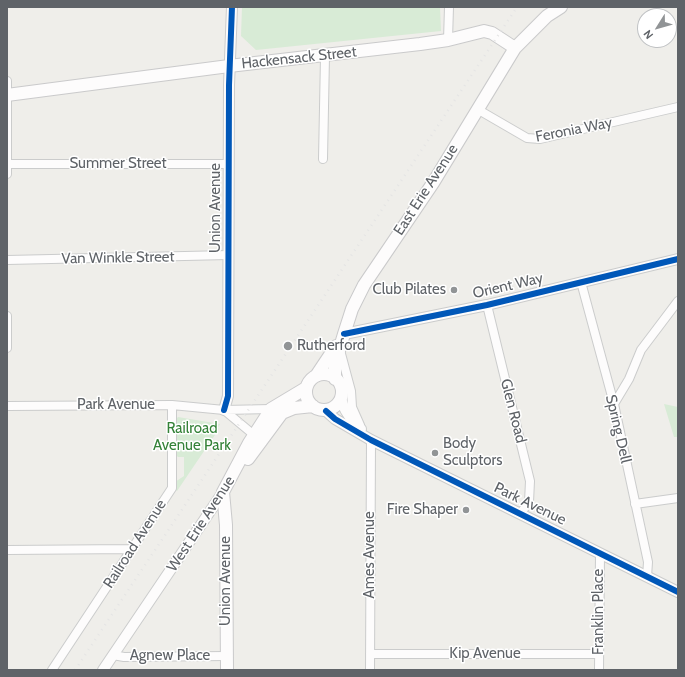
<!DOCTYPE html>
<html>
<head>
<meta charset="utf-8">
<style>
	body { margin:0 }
	#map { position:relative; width:685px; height:677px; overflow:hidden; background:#efeeea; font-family:Cabin,sans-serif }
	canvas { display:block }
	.frame { position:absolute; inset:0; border:8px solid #5f6368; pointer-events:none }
	.north { position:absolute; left:637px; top:8px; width:40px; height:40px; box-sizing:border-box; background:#fff; border:1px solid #bfc1c3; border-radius:50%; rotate:233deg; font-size:11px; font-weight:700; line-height:16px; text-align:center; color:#5f6368 }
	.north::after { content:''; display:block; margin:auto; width:14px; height:18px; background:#919496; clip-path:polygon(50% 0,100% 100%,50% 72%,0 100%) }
</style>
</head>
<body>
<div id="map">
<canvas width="685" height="677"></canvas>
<div class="frame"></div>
<div class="north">N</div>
</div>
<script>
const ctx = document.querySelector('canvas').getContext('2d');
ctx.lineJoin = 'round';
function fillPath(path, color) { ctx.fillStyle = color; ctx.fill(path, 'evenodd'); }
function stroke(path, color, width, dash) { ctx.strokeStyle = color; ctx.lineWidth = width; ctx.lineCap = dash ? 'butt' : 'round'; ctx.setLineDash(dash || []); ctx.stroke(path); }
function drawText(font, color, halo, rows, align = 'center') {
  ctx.font = font + ' Cabin,sans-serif'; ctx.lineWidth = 3; ctx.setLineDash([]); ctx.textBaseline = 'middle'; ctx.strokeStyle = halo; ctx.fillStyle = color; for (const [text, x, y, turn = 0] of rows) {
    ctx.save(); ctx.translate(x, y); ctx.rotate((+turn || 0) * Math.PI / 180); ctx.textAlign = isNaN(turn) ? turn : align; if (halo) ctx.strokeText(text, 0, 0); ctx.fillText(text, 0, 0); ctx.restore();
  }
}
fillPath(new Path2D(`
	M 242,7 L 440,7 L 441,31 L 256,50 L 241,36 Z
	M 664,404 L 678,407 L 678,437 L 674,437 Z
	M 178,417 L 220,424 L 218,428 L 219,429 L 177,491 L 175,489 L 175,482 L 184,476 L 184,457 L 178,457 L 175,454 L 175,420 Z`), '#d8ebd6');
const minor = new Path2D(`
	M 448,40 L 449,7
	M 7,81 L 7,174
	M 477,109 L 527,138 L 540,139 L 678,107
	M 323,159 L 325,56
	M 7,164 L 229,164
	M 7,260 L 229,255
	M 581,282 L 614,404 L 648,562 L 647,577
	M 487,305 L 530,481 L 529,502 L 520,514
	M 7,316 L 7,348
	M 340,350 L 351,391 L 352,407 L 360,425
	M 614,404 L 629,379 L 641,350 L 678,301
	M 7,406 L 172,405 L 224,410 L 271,409
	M 224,410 L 254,435
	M 635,504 L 678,498
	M 7,550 L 132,549
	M 370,654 L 599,654
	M 113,655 L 124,657 L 227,656
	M 52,670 L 172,488 L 172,405
	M 370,670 L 371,440
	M 599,670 L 600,553`);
const tertiary = new Path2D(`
	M 344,334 L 487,305 L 678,259
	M 341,397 C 343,411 352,420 361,429
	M 224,410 L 228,396 L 229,85 L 232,7
	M 326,411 L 335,419 L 371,440 L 678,592
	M 103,670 L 223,492`);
const secondary = new Path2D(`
	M 7,95 L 229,66 L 420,44 L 448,40 L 484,31 L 492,33 L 515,48
	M306 392a18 18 0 1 1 36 0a18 18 0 1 1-36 0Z
	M 316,376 L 336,346
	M 335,379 L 335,364 L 344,334 L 352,309 L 364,285 L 433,183 L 515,48 L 547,16 L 561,7
	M 248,459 L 282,413 L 294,408 L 313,406
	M 223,492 L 226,525 L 227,670
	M 223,492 L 249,443 L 271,409 L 306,388`);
stroke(minor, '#cbcccc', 10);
stroke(tertiary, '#cbcccc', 12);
stroke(secondary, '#cacacb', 14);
stroke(minor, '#fdfcfc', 8);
stroke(tertiary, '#fdfcfc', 10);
stroke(secondary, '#fdfcfc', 12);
stroke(new Path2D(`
	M 75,670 L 517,7`), '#e4e4e4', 2.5, [1, 5]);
stroke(new Path2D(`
	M 344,334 L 487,305 L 678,259
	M 224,410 L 228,396 L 229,85 L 232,7
	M 326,411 L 335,419 L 371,440 L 678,592`), '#0057b8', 6);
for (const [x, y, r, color] of [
	[454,290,4,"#919496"],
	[288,346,5,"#919496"],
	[435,453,4,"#919496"],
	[466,510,4,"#919496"]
]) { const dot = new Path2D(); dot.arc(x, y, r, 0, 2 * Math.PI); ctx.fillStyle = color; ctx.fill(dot); stroke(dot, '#fff', 1.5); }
drawText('15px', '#5f6368', '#fff', [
	["Hackensack Street",299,58,-6],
	["Feronia Way",574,130,-11],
	["Summer Street",118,164],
	["East Erie Avenue",426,190,-57],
	["Union Avenue",216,208,-90],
	["Van Winkle Street",118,258,-1],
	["Orient Way",508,286,-13],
	["Park Avenue",116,405],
	["Glen Road",513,411,76],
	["Spring Dell",618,429,77],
	["Park Avenue",530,504,26],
	["West Erie Avenue",201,524,-57],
	["Railroad Avenue",135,544,-57],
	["Ames Avenue",370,555,-90],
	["Union Avenue",226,581,-90],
	["Franklin Place",599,612,-90],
	["Kip Avenue",485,654],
	["Agnew Place",170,656]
]);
drawText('15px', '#5f6368', '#fff', [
	["Club Pilates",446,290],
	["Rutherford",297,346,"left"],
	["Body",443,444,"left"],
	["Sculptors",443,461,"left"],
	["Fire Shaper",458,510]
], 'right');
drawText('15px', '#348238', '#fff', [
	["Railroad",192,429],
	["Avenue Park",192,446]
]);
</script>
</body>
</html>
